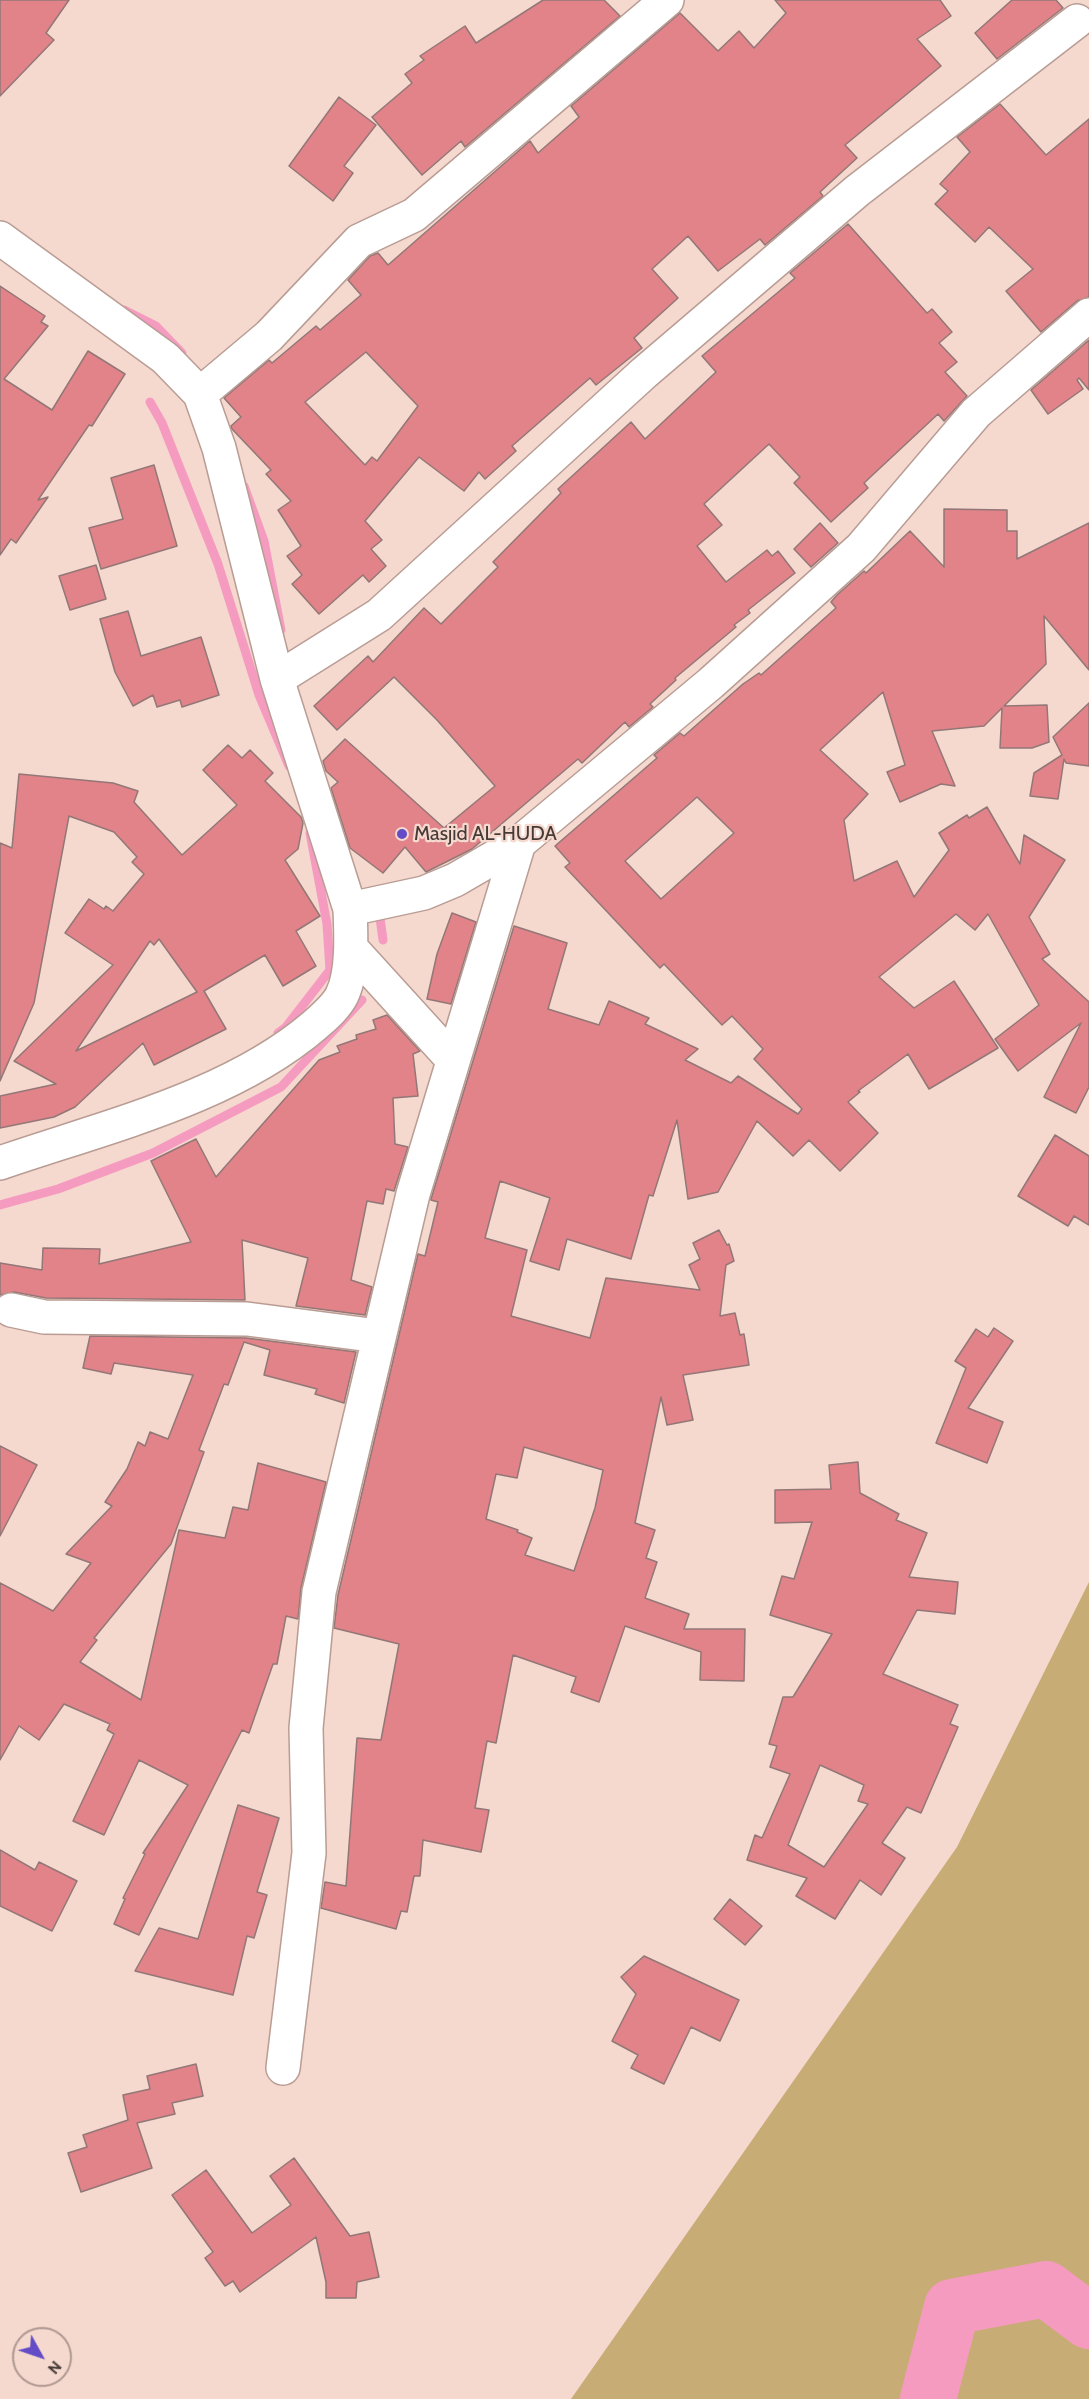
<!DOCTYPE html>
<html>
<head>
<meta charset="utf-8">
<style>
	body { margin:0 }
	#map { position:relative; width:1089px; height:2399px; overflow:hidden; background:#f5d8ce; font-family:Cabin,sans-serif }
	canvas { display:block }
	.north { position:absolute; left:12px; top:2327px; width:60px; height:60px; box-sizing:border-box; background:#f5d8ce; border:2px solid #af9991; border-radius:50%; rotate:130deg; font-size:16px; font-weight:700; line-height:24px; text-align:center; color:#463a36 }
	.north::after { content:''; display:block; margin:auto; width:21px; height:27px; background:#634cc5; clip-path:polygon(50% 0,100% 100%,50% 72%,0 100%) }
</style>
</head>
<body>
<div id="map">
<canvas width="1089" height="2399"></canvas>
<div class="north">N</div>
</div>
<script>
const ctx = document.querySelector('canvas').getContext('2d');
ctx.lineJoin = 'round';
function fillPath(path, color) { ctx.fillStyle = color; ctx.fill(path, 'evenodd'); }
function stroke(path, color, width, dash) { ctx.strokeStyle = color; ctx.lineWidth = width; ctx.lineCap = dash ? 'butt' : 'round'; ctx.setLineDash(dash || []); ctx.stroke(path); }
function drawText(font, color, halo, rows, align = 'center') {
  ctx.font = font + ' Cabin,sans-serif'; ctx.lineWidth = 4.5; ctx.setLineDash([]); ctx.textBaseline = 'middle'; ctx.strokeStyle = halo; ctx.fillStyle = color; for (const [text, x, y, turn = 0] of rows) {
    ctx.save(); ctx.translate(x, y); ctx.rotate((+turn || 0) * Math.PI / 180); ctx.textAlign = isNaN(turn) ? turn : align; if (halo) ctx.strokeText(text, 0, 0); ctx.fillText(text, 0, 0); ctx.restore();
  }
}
fillPath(new Path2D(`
	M 1089,1582 L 1089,2399 L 571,2399 L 957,1847 Z`), '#c8ac75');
stroke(new Path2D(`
	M 124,310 L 156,326 L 182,353
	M 150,402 L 162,423 L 218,564 L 259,695 L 289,766
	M 244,486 L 264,541 L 281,630
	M 372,913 L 380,918 L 383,940
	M 278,1033 L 286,1027 L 330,970 L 327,924 L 310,833
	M 0,1205 L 58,1189 L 153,1153 L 281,1087 L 362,1000`), '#f69bc0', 9);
stroke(new Path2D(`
	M 928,2399 L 952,2307 L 1046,2289 L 1089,2321`), '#f69bc0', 56);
const building = new Path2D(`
	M 0,0 L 69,0 L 46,33 L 54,40 L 0,96 Z
	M 543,0 L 604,0 L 620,16 L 465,147 L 461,141 L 422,175 L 372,117 L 412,83 L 405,74 L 424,60 L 420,56 L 465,26 L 476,43 Z
	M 775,0 L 940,0 L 951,16 L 917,39 L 941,66 L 845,145 L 857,158 L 820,192 L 823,196 L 765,245 L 760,239 L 718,271 L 688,236 L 652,269 L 678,298 L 634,338 L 642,348 L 596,385 L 590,378 L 512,446 L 516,451 L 485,479 L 479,472 L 464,491 L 419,457 L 365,521 L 382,540 L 371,549 L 386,566 L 369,582 L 363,575 L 319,614 L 292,584 L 302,575 L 287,556 L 301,546 L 278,510 L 291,501 L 266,474 L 271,470 L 232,429 L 231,426 L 241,417 L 224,398 L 269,360 L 272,363 L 316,326 L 320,330 L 361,295 L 348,280 L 370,256 L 378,253 L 388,265 L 530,141 L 538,153 L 579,117 L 571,106 L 680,13 L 718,51 L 739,31 L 754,48 L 786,13 ZM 366,352 L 418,406 L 377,461 L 372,457 L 365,465 L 305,402 Z
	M 1012,0 L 1056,0 L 1063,8 L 997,59 L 975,33 Z
	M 339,97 L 376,125 L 344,166 L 353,173 L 333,201 L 289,166 Z
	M 1000,104 L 1046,155 L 1089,119 L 1089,297 L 1077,301 L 1041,332 L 1006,291 L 1033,269 L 989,227 L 975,242 L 935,204 L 948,191 L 940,184 L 970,152 L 957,137 Z
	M 848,224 L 927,313 L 932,309 L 952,332 L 939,343 L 957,362 L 945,372 L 967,396 L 944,421 L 938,414 L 864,483 L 868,488 L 831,522 L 794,483 L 800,477 L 769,444 L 704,504 L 722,525 L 697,546 L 726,582 L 767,550 L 772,556 L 778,551 L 795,573 L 748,610 L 750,613 L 734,625 L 736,627 L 675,678 L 676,680 L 650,704 L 653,707 L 629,727 L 625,722 L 582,763 L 578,759 L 472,849 L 426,872 L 405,847 L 383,873 L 350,848 L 331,788 L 338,782 L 326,771 L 323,761 L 345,739 L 444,828 L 495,786 L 437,720 L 394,677 L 337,730 L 314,706 L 368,656 L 373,662 L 424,608 L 441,624 L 498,567 L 493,562 L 561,493 L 558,489 L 631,422 L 645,439 L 716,372 L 702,356 L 795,278 L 790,273 Z
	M 0,286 L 45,316 L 41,322 L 48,326 L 4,379 L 52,410 L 88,351 L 125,374 L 92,426 L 89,425 L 38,500 L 48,497 L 16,543 L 11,539 L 0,555 Z
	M 1089,340 L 1089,390 L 1079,378 L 1077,380 L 1083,389 L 1048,414 L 1031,390 Z
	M 154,465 L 177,546 L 101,569 L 89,528 L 123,519 L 111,478 Z
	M 944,509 L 1007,510 L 1007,531 L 1017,531 L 1017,559 L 1089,523 L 1089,670 L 1044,616 L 1046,664 L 1004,706 L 1047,705 L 1049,742 L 1032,748 L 1000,748 L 1002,708 L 984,726 L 932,731 L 955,786 L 941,784 L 900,802 L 887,772 L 905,765 L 883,692 L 820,750 L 868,794 L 844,820 L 854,881 L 897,861 L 914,897 L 949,850 L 939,833 L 967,815 L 969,818 L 987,807 L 1020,864 L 1024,835 L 1065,860 L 1029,917 L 1050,954 L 1042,959 L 1089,1002 L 1089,1087 L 1076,1113 L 1044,1097 L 1081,1023 L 1018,1071 L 995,1039 L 1039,1005 L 988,914 L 975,930 L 956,914 L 879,977 L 914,1008 L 954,981 L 998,1048 L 929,1089 L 908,1054 L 858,1091 L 860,1092 L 848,1102 L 878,1133 L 840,1171 L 809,1140 L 793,1156 L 757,1121 L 718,1192 L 688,1199 L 677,1120 L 653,1196 L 649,1195 L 631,1259 L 567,1239 L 559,1270 L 530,1261 L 550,1198 L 500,1181 L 485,1238 L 527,1250 L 511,1316 L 590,1338 L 606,1278 L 700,1290 L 689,1265 L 700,1259 L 693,1243 L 719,1230 L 727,1245 L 729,1244 L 734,1261 L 726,1265 L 720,1316 L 735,1313 L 740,1335 L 744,1334 L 749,1365 L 683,1375 L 693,1420 L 667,1425 L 661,1397 L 635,1523 L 655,1530 L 646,1558 L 657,1562 L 645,1598 L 689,1614 L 684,1629 L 745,1629 L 744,1681 L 700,1680 L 701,1652 L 625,1626 L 599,1702 L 571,1692 L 576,1677 L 513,1655 L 496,1743 L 487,1741 L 475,1808 L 489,1810 L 481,1852 L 423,1840 L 420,1876 L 414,1876 L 407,1912 L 401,1911 L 396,1929 L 321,1908 L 325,1882 L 346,1886 L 357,1738 L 381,1740 L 399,1644 L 334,1628 L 338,1595 L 418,1254 L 425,1256 L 438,1202 L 431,1200 L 431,1199 L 514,926 L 567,943 L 548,1009 L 599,1025 L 609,1001 L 649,1018 L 645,1024 L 698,1049 L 685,1060 L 731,1083 L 738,1076 L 798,1114 L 802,1109 L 754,1059 L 763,1049 L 732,1016 L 722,1025 L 664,964 L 660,968 L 565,867 L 570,863 L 555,846 L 657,758 L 654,755 L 680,733 L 684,736 L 743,684 L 759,673 L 761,675 L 836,608 L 831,602 L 837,595 L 864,571 L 866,573 L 910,531 L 944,567 ZM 697,797 L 734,833 L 661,899 L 625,861 ZM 524,1447 L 603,1470 L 595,1508 L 574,1571 L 525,1555 L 532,1538 L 517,1532 L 518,1530 L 486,1519 L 496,1474 L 517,1478 Z
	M 820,523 L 838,543 L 811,567 L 794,549 Z
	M 96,565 L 106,599 L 70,610 L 59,576 Z
	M 128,611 L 141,656 L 201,637 L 219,695 L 182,707 L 180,700 L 157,707 L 153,695 L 133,706 L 115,672 L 100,619 Z
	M 1089,703 L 1089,766 L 1066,763 L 1064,759 L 1058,799 L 1030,796 L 1034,773 L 1062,755 L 1053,737 Z
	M 228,745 L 242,758 L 250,750 L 273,773 L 265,781 L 301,817 L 303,823 L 298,849 L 285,860 L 320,916 L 296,931 L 316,966 L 283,986 L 265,955 L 204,991 L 226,1029 L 154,1065 L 143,1043 L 75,1107 L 54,1117 L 0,1128 L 0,1096 L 56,1084 L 14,1061 L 113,965 L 65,933 L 89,899 L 104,909 L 106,906 L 113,911 L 144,874 L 132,862 L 137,857 L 114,832 L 69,816 L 34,1003 L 0,1081 L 0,843 L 12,848 L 19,774 L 113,783 L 138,791 L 134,802 L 182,855 L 237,805 L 203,770 ZM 159,939 L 197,992 L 76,1051 L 150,941 L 154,945 Z
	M 452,913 L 476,922 L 451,1004 L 427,999 L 437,954 Z
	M 387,1015 L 420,1051 L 413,1054 L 418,1096 L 393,1098 L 395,1144 L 408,1147 L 394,1191 L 386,1189 L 383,1204 L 367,1201 L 351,1280 L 372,1287 L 365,1315 L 296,1306 L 308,1258 L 242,1240 L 245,1300 L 46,1298 L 14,1292 L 0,1295 L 0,1263 L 42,1270 L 43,1248 L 100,1249 L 99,1264 L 191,1242 L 151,1161 L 196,1139 L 216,1177 L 319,1060 L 340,1052 L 337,1046 L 357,1039 L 356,1035 L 376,1029 L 373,1020 Z
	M 1055,1135 L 1089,1156 L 1089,1225 L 1074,1216 L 1068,1226 L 1018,1196 Z
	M 994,1328 L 1013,1341 L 968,1408 L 1003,1422 L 987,1463 L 936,1443 L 966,1368 L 955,1361 L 976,1329 L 988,1337 Z
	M 90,1336 L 246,1338 L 356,1352 L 344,1403 L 315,1394 L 317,1389 L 264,1375 L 270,1350 L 244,1342 L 228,1385 L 224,1384 L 199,1450 L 204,1452 L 171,1544 L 94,1638 L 97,1640 L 80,1662 L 141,1700 L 179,1530 L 225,1538 L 233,1507 L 248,1510 L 258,1463 L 326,1482 L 301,1588 L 298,1619 L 286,1616 L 277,1664 L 273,1664 L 249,1733 L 242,1730 L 139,1935 L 114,1924 L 125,1899 L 123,1898 L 145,1854 L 143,1853 L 188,1785 L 139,1760 L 104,1835 L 73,1821 L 114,1734 L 107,1730 L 110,1724 L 64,1704 L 39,1740 L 19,1726 L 0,1760 L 0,1583 L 53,1611 L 91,1563 L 66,1554 L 112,1506 L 105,1502 L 127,1469 L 138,1442 L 145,1446 L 150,1432 L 168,1439 L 193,1375 L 114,1363 L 111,1374 L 83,1368 Z
	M 0,1446 L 37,1465 L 0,1536 Z
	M 858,1462 L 860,1493 L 899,1514 L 896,1520 L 927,1533 L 909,1577 L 958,1582 L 955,1614 L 917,1610 L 883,1674 L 958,1705 L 950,1724 L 958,1727 L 921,1813 L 907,1807 L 882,1843 L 905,1858 L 881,1895 L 860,1880 L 835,1919 L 796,1896 L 807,1878 L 747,1860 L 755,1835 L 762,1838 L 790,1774 L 770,1767 L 777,1746 L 769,1744 L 783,1697 L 793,1697 L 832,1634 L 770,1615 L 782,1576 L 794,1579 L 812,1522 L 775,1523 L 775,1490 L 831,1489 L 829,1465 ZM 820,1765 L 864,1785 L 858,1801 L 868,1804 L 824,1867 L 788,1845 Z
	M 238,1805 L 279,1818 L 257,1892 L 267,1895 L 254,1938 L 247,1936 L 233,1995 L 135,1971 L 159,1928 L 198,1939 Z
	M 0,1850 L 35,1870 L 39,1862 L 77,1881 L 52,1931 L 0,1906 Z
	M 730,1899 L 762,1926 L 745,1945 L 714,1919 Z
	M 644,1956 L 739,2000 L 720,2041 L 691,2027 L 664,2084 L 631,2068 L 638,2055 L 612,2041 L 636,1994 L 621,1977 Z
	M 196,2064 L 203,2096 L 172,2103 L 175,2114 L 137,2123 L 152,2168 L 81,2192 L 68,2153 L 87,2147 L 83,2135 L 128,2120 L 123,2095 L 150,2089 L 147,2076 Z
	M 294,2158 L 350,2236 L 369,2232 L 379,2277 L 357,2282 L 356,2298 L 326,2298 L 326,2282 L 316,2237 L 240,2292 L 233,2281 L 225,2286 L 205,2258 L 213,2252 L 172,2195 L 206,2170 L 252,2233 L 291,2205 L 270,2176 Z`);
fillPath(building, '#e18388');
stroke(building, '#937777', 1.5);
const minor = new Path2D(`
	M 0,238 L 165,358 L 200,394 L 219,448 L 277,679 L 350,909 C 351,933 353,973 342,995 C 337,1006 324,1017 315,1025 C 230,1098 104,1127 0,1163
	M 200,394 L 269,336 L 359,241 L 414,215 L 667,0
	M 277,679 L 379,615 L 644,373 L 857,191 L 1077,21
	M 350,909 L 424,893 L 455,880 L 519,843 L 711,683 L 861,548 L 976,413 L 1089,315
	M 352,949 L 453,1060
	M 11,1310 L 44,1317 L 247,1319 L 378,1336
	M 283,2068 L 309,1853 L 306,1728 L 319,1592 L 413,1194 L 519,843`);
stroke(minor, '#b99d94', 36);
stroke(minor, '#fff', 33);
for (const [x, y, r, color] of [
	[402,834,6,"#634cc5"]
]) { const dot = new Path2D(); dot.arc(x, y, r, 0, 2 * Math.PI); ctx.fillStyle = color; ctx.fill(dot); stroke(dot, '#f5d8ce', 2); }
drawText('20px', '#463a36', '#f5d8ce', [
	["Masjid AL-HUDA",414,834]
], 'left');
</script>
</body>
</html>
